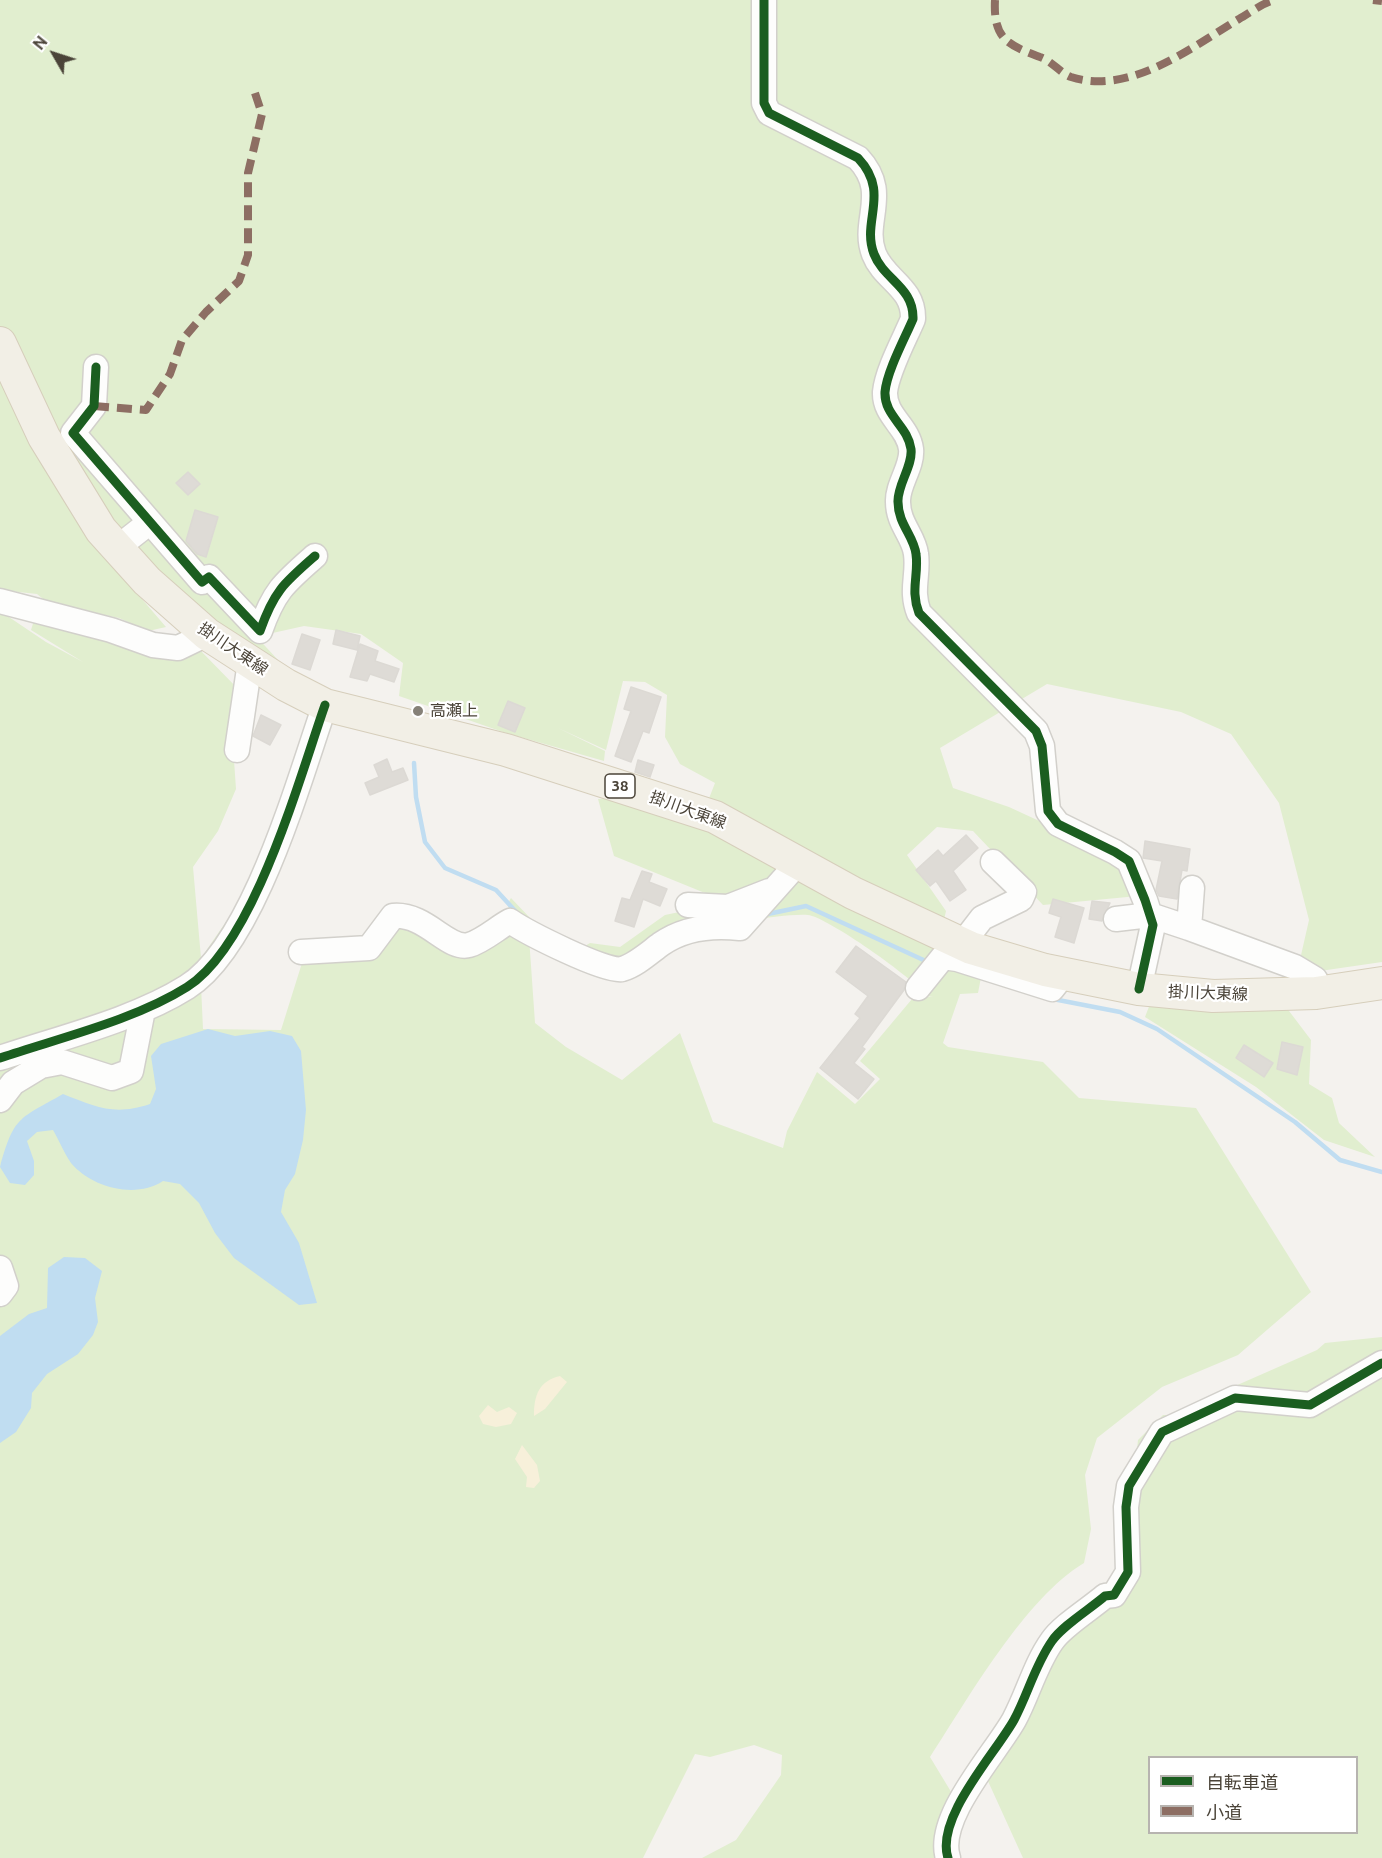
<!DOCTYPE html>
<html>
<head>
<meta charset="utf-8">
<style>
	body { margin:0 }
	#map { position:relative; width:1382px; height:1858px; overflow:hidden; background:#f4f2ee; font-family:Ubuntu,"Noto Sans JP",sans-serif }
	canvas { display:block }
	.legend { position:absolute; left:1148px; top:1756px; width:210px; height:78px; box-sizing:border-box; background:#fff; border:2px solid #b7b4b0; margin:0; padding:8px 10px; list-style:none; font-size:18px; color:#4b4439 }
	.legend li { display:flex; align-items:center; gap:12px; height:30px }
	.legend b { width:30px; border:2px solid #b7b4b0 }
	.north { position:absolute; left:24px; top:24px; width:60px; height:60px; -webkit-text-stroke:4px #fff; paint-order:stroke; rotate:309deg; font-size:16px; font-weight:700; line-height:24px; text-align:center; color:#4b4439 }
	.north::after { content:''; display:block; margin:auto; width:21px; height:27px; background:#4b4439; clip-path:polygon(50% 0,100% 100%,50% 72%,0 100%) }
</style>
</head>
<body>
<div id="map">
<canvas width="1382" height="1858"></canvas>
<ul class="legend">
<li><b style="height:8px;background:#1b5e20"></b>自転車道</li>
<li><b style="height:8px;background:#8d6e63"></b>小道</li>
</ul>
<div class="north">N</div>
</div>
<script>
const ctx = document.querySelector('canvas').getContext('2d');
ctx.lineJoin = 'round';
function fillPath(path, color) { ctx.fillStyle = color; ctx.fill(path, 'evenodd'); }
function stroke(path, color, width, dash) { ctx.strokeStyle = color; ctx.lineWidth = width; ctx.lineCap = dash ? 'butt' : 'round'; ctx.setLineDash(dash || []); ctx.stroke(path); }
function drawText(font, color, halo, rows, align = 'center') {
  ctx.font = font + ' Ubuntu,"Noto Sans JP",sans-serif'; ctx.lineWidth = 4.5; ctx.setLineDash([]); ctx.textBaseline = 'middle'; ctx.strokeStyle = halo; ctx.fillStyle = color; for (const [text, x, y, turn = 0] of rows) {
    ctx.save(); ctx.translate(x, y); ctx.rotate((+turn || 0) * Math.PI / 180); ctx.textAlign = isNaN(turn) ? turn : align; if (halo) ctx.strokeText(text, 0, 0); ctx.fillText(text, 0, 0); ctx.restore();
  }
}
fillPath(new Path2D(`
	M 0,0 L 1382,0 L 1382,962 L 1320,971 L 1299,964 L 1309,920 L 1279,803 L 1231,734 L 1181,712 L 1047,684 L 940,748 L 953,788 L 1009,807 L 1126,861 L 1138,896 L 1043,905 L 973,831 L 937,827 L 907,855 L 946,911 L 944,920 L 885,897 L 708,801 L 715,783 L 680,764 L 665,737 L 667,695 L 645,682 L 623,681 L 606,750 L 558,728 L 605,751 L 604,761 L 503,732 L 399,696 L 403,663 L 361,634 L 304,626 L 268,634 L 206,582 L 278,660 L 206,616 L 129,584 L 166,627 L 148,631 L 119,618 L 48,603 L 37,594 L 0,590 Z
	M 0,611 L 46,642 L 83,662 L 31,630 L 36,614 L 156,658 L 199,649 L 241,692 L 233,746 L 236,789 L 218,831 L 193,867 L 201,958 L 239,903 L 209,958 L 200,964 L 203,1029 L 281,1030 L 307,947 L 347,950 L 393,916 L 450,943 L 510,920 L 508,903 L 511,898 L 531,919 L 580,949 L 590,943 L 620,947 L 665,915 L 727,902 L 614,856 L 598,799 C 659,795 727,841 780,868 L 765,887 L 685,933 L 624,972 L 529,937 L 535,1023 L 566,1047 L 622,1080 L 680,1033 L 713,1122 L 783,1148 L 787,1131 L 817,1072 L 855,1104 L 880,1079 L 860,1061 L 912,999 L 933,996 L 926,996 C 916,979 825,916 808,915 C 791,914 770,918 753,919 L 793,867 L 983,967 L 978,993 L 960,994 L 943,1043 L 948,1047 L 1043,1062 L 1079,1098 L 1196,1108 L 1311,1292 L 1238,1355 L 1162,1387 L 1097,1438 L 1085,1475 L 1091,1529 L 1084,1563 C 1025,1598 968,1699 930,1757 L 953,1795 L 948,1858 L 702,1858 L 736,1840 L 781,1775 L 782,1755 L 754,1745 L 710,1757 L 695,1754 L 643,1858 L 0,1858 Z
	M 1150,1004 L 1286,1007 L 1311,1040 L 1309,1084 L 1332,1098 L 1339,1123 L 1375,1157 L 1324,1140 L 1256,1087 L 1145,1017 Z
	M 1382,1337 L 1382,1858 L 1023,1858 L 982,1768 L 1068,1637 L 1122,1589 L 1138,1440 L 1163,1415 L 1184,1415 L 1226,1390 L 1317,1350 L 1325,1343 ZM 1150,1758 L 1356,1758 L 1356,1832 L 1150,1832 Z`), '#e1eecf');
fillPath(new Path2D(`
	M 560,1376 L 567,1382 L 545,1409 L 534,1416 C 534,1395 539,1381 560,1376 Z
	M 488,1405 L 497,1412 L 509,1407 L 517,1413 L 511,1424 L 496,1427 L 483,1424 L 479,1416 Z
	M 522,1445 L 537,1465 L 540,1481 L 534,1488 L 526,1487 L 527,1477 L 515,1459 Z`), '#f7f0da');
fillPath(new Path2D(`
	M 208,1029 L 235,1036 L 270,1031 L 292,1036 L 301,1051 L 306,1110 L 303,1140 L 295,1174 L 285,1190 L 281,1212 L 299,1243 L 317,1303 L 299,1305 L 234,1258 L 215,1233 L 199,1203 L 180,1184 L 163,1181 C 136,1199 92,1188 71,1163 C 64,1153 59,1140 53,1130 L 37,1132 L 27,1141 L 34,1161 L 34,1175 L 25,1185 L 10,1183 L 0,1167 C 14,1116 19,1119 63,1094 C 96,1107 114,1116 150,1104 L 156,1089 L 151,1056 L 161,1044 Z
	M 64,1257 L 85,1258 L 102,1271 L 95,1298 L 98,1322 L 93,1335 L 78,1354 L 47,1374 L 32,1393 L 31,1408 L 16,1432 L 0,1443 L 0,1336 L 29,1314 L 47,1308 L 48,1268 Z`), '#c0ddf1');
stroke(new Path2D(`
	M 414,763 L 416,797 L 425,842 L 445,868 L 496,890 L 519,915
	M 763,915 L 806,906 L 930,963
	M 1053,999 L 1120,1012 L 1157,1029 L 1295,1122 L 1340,1160 L 1382,1172`), '#c0ddf1', 4.5);
const building = new Path2D(`
	M 188,472 L 200,484 L 188,495 L 176,483 Z
	M 195,510 L 218,517 L 206,557 L 197,554 L 186,541 Z
	M 336,630 L 360,636 L 357,650 L 333,644 Z
	M 302,634 L 320,640 L 310,670 L 292,664 Z
	M 360,644 L 378,651 L 375,661 L 399,669 L 394,682 L 370,674 L 367,681 L 350,677 Z
	M 631,687 L 661,697 L 649,733 L 643,731 L 631,762 L 615,756 L 631,711 L 624,709 Z
	M 508,701 L 525,708 L 515,732 L 498,725 Z
	M 261,715 L 281,725 L 270,745 L 253,736 Z
	M 387,759 L 392,772 L 403,768 L 408,780 L 370,795 L 365,783 L 379,777 L 374,765 Z
	M 638,760 L 654,765 L 650,777 L 635,772 Z
	M 966,835 L 978,848 L 953,871 L 966,890 L 950,901 L 936,881 L 930,886 L 916,870 L 938,850 L 943,856 Z
	M 1145,841 L 1190,849 L 1187,871 L 1182,870 L 1177,899 L 1159,896 L 1156,890 L 1162,861 L 1143,858 Z
	M 642,871 L 652,874 L 649,882 L 667,889 L 660,906 L 643,899 L 634,927 L 615,921 L 622,898 L 630,900 Z
	M 1053,899 L 1084,908 L 1074,943 L 1055,937 L 1061,917 L 1049,913 Z
	M 1092,901 L 1110,903 L 1102,921 L 1089,919 Z
	M 856,946 L 906,982 L 904,990 L 862,1047 L 865,1049 L 854,1063 L 874,1079 L 858,1099 L 820,1068 L 860,1018 L 855,1014 L 868,996 L 836,972 Z
	M 1282,1042 L 1303,1047 L 1297,1075 L 1277,1069 Z
	M 1244,1045 L 1273,1063 L 1264,1077 L 1236,1058 Z`);
fillPath(building, '#dedbd6');
stroke(building, '#dcd9d4', 1.5);
const minor = new Path2D(`
	M 764,0 L 764,103 L 769,113 L 858,158 C 891,193 861,221 874,254 C 884,280 914,287 913,319 C 905,338 887,371 885,392 C 884,416 908,426 911,449 C 913,466 897,485 898,502 C 898,524 914,536 916,554 C 919,575 910,590 919,613 L 1036,731 L 1042,746 L 1048,811 L 1058,824 L 1115,852 L 1129,861 L 1145,900 L 1153,925 L 1139,989
	M 96,367 L 94,406 L 73,433 L 202,582 L 209,577 L 260,631 C 274,591 284,583 315,556
	M 117,548 L 150,522
	M 0,601 L 111,630 L 153,645 L 178,648 L 207,634
	M 237,750 L 250,662
	M 688,905 L 728,907 L 769,891
	M 1116,919 L 1150,915 L 1189,928 L 1295,967 L 1315,979 L 1321,992
	M 1189,928 L 1192,888
	M 962,944 L 982,918 L 1021,899 L 1024,892 L 993,862
	M 301,952 L 369,948 L 393,916 C 426,913 448,951 469,945 C 483,941 497,928 510,921 C 526,932 606,973 622,969 C 636,965 650,952 661,944 C 684,928 713,925 740,928 L 798,863
	M 918,988 L 943,957 L 957,959 L 1052,989 L 1064,974
	M 0,1058 C 59,1038 135,1020 187,987 C 254,945 299,779 325,705
	M 0,1100 L 13,1083 L 41,1066 L 62,1062 L 112,1078 L 131,1071 L 143,1010
	M 0,1268 L 6,1286 L 0,1294
	M 948,1858 C 935,1818 995,1754 1014,1720 C 1028,1694 1035,1665 1052,1641 C 1062,1626 1090,1609 1105,1596 L 1114,1595 L 1128,1572 L 1126,1507 L 1129,1486 L 1162,1432 L 1235,1398 L 1310,1405 L 1382,1363`);
const major = new Path2D(`
	M 0,343 L 44,437 L 101,530 L 147,581 L 207,634 L 286,685 L 325,705 L 506,750 L 715,817 L 853,893 L 971,948 L 1045,970 L 1139,989 L 1213,996 L 1316,993 L 1382,983`);
stroke(minor, '#d2d0cb', 27);
stroke(major, '#d6cebb', 34);
stroke(minor, '#fdfdfc', 24);
stroke(major, '#f2efe6', 32);
stroke(new Path2D(`
	M 995,0 C 993,39 1008,45 1040,57 C 1052,61 1060,73 1071,77 C 1130,96 1192,47 1239,19 C 1250,13 1262,3 1275,0
	M 1373,0 L 1382,1
	M 94,406 L 146,410 L 170,374 L 182,340 L 206,312 L 239,281 L 248,255 L 248,173 L 262,114 L 253,87`), '#8d6e63', 8, [15, 8]);
stroke(new Path2D(`
	M 764,0 L 764,103 L 769,113 L 858,158 C 891,193 861,221 874,254 C 884,280 914,287 913,319 C 905,338 887,371 885,392 C 884,416 908,426 911,449 C 913,466 897,485 898,502 C 898,524 914,536 916,554 C 919,575 910,590 919,613 L 1036,731 L 1042,746 L 1048,811 L 1058,824 L 1115,852 L 1129,861 L 1145,900 L 1153,925 L 1139,989
	M 96,367 L 94,406 L 73,433 L 202,582 L 209,577 L 260,631 C 274,591 284,583 315,556
	M 0,1058 C 59,1038 135,1020 187,987 C 254,945 299,779 325,705
	M 948,1858 C 935,1818 995,1754 1014,1720 C 1028,1694 1035,1665 1052,1641 C 1062,1626 1090,1609 1105,1596 L 1114,1595 L 1128,1572 L 1126,1507 L 1129,1486 L 1162,1432 L 1235,1398 L 1310,1405 L 1382,1363`), '#1b5e20', 9);
for (const [x, y, r, color] of [
	[418,711,6,"#868178"]
]) { const dot = new Path2D(); dot.arc(x, y, r, 0, 2 * Math.PI); ctx.fillStyle = color; ctx.fill(dot); stroke(dot, '#fff', 2); }
for (const [x, y, w] of [
	[620,786,30]
]) { const box = new Path2D(); box.roundRect(x - w / 2, y - 12, w, 24, 4.5); ctx.fillStyle = '#fff'; ctx.fill(box); stroke(box, '#4b4439', 1.5); }
drawText('bold 15px', '#4b4439', null, [
	["38",620,786]
]);
drawText('16px', '#4b4439', '#fff', [
	["掛川大東線",233,649,34],
	["掛川大東線",688,810,20],
	["掛川大東線",1208,993,2]
]);
drawText('16px', '#4b4439', '#fff', [
	["高瀬上",430,711]
], 'left');
</script>
</body>
</html>
